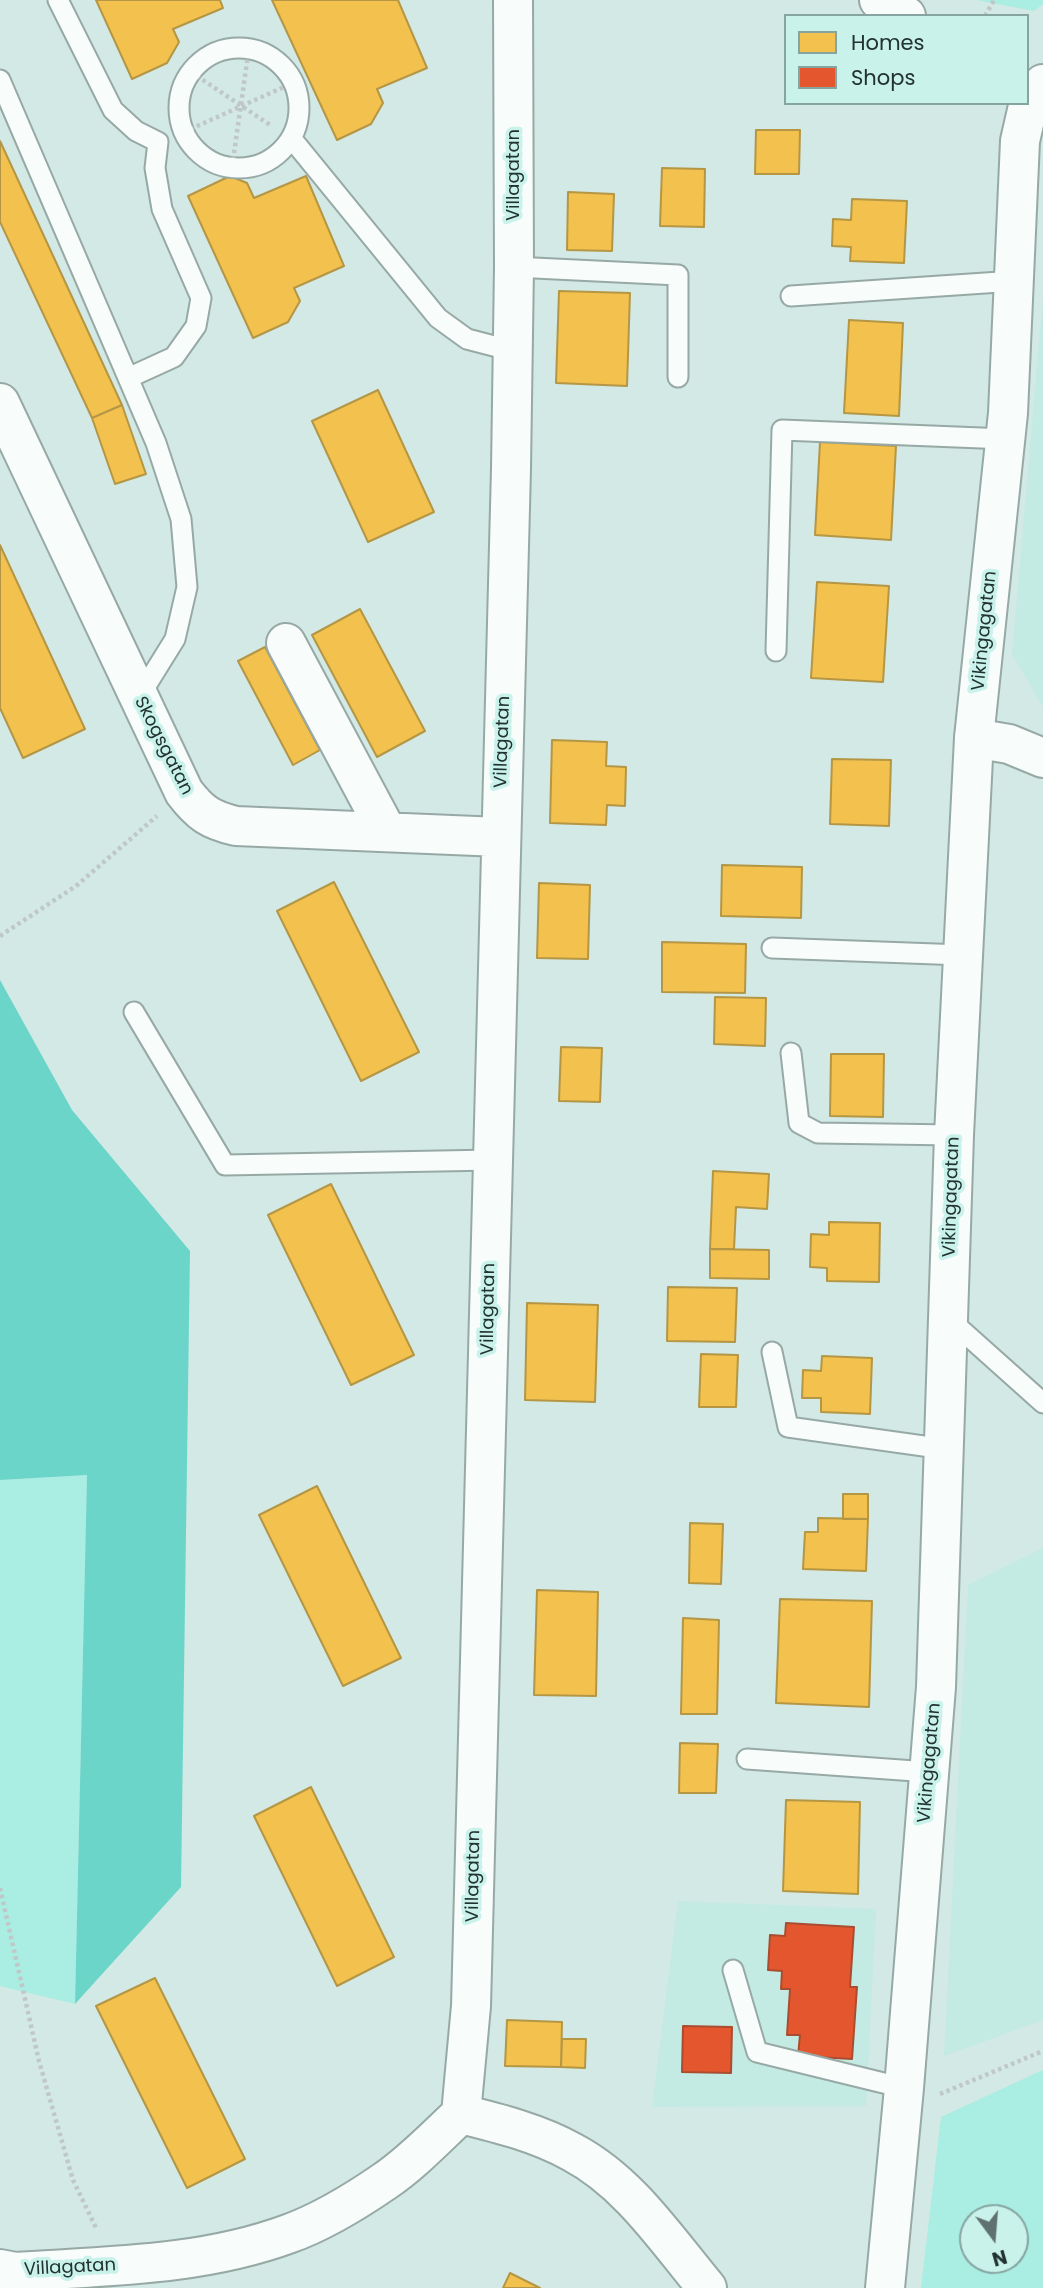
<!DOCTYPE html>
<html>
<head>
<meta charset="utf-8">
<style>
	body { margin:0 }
	#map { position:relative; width:1043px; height:2288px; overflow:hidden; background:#d2e9e5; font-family:Poppins,sans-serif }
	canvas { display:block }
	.legend { position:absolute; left:784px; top:14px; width:245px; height:91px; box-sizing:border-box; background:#c9f2eb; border:2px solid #86a5a0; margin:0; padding:9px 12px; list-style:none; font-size:21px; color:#223230 }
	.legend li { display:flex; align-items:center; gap:14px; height:35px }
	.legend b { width:35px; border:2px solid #86a5a0 }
	.north { position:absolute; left:959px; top:2204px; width:70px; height:70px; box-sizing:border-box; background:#c9f2eb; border:2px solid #86a5a0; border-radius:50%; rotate:164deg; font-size:19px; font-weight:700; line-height:28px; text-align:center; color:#223230 }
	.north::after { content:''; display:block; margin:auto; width:24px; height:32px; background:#60726f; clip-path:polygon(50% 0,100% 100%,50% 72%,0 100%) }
</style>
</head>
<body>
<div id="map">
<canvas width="1043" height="2288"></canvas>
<ul class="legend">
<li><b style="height:19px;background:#f2c14e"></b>Homes</li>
<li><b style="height:19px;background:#e4572e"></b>Shops</li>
</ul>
<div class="north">N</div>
</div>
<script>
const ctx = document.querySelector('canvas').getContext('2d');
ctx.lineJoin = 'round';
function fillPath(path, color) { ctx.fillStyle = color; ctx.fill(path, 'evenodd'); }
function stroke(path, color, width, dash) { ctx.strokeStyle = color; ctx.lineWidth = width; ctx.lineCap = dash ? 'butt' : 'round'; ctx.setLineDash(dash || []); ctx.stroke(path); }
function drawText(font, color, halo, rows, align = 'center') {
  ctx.font = font + ' Poppins,sans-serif'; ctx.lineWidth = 7; ctx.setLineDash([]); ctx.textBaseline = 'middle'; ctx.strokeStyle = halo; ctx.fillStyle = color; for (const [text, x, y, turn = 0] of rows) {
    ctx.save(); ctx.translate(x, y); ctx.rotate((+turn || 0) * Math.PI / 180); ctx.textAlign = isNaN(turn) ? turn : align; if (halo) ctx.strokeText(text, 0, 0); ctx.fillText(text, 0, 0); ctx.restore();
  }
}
fillPath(new Path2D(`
	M 1043,297 L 1043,707 L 1012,654 Z
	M 1043,1548 L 1043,2020 L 944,2056 L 968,1585 Z
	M 678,1901 L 876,1909 L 866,2106 L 652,2107 Z`), '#c4eae4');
fillPath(new Path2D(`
	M 977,0 L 1043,0 L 1043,4 L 1034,11 Z
	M 87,1475 L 75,2004 L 0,1986 L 0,1480 Z
	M 1043,2070 L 1043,2288 L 921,2288 L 941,2117 ZM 973,2218 L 1015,2218 L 1015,2260 L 973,2260 Z`), '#a9ede3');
fillPath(new Path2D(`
	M 0,980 L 72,1110 L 190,1251 L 181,1887 L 75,2004 L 87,1475 L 0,1480 Z`), '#6cd5ca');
const homes = new Path2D(`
	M 96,0 L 220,0 L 223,8 L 173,29 L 179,42 L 167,63 L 132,79 Z
	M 272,0 L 398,0 L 427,68 L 377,89 L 383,103 L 371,124 L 337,140 Z
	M 756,130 L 800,130 L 799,174 L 755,174 Z
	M 0,141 L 122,405 L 92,418 L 0,222 Z
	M 662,168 L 705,169 L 704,227 L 660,226 Z
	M 230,176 L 247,183 L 254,198 L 306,176 L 344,266 L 294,288 L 300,301 L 288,322 L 253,338 L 188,196 Z
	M 568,192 L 614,194 L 612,251 L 567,250 Z
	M 852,199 L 907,201 L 904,263 L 850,261 L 851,247 L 832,246 L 833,219 L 851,220 Z
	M 559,291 L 630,293 L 627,386 L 556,383 Z
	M 849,320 L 903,323 L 899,416 L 844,413 Z
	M 378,390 L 434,512 L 368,542 L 312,421 Z
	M 122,405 L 146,474 L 115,484 L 92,418 Z
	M 820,442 L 896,446 L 891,540 L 815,535 Z
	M 0,545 L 85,729 L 23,758 L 0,708 Z
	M 817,582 L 889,586 L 883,682 L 811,678 Z
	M 360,609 L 425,731 L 377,757 L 312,635 Z
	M 265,647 L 320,750 L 293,765 L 238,661 Z
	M 552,740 L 607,742 L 606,766 L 626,767 L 625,806 L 607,805 L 606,825 L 550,823 Z
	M 832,759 L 891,760 L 889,826 L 830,824 Z
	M 722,865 L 802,867 L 801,918 L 721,916 Z
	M 334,882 L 419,1052 L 361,1081 L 277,911 Z
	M 539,883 L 590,885 L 588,959 L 537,958 Z
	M 662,942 L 746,944 L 745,993 L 662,992 Z
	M 715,997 L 766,998 L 765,1046 L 714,1044 Z
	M 561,1047 L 602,1048 L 600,1102 L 559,1101 Z
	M 831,1054 L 884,1054 L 883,1117 L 830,1116 Z
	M 713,1171 L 769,1174 L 767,1209 L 736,1207 L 734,1249 L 710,1249 Z
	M 331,1184 L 414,1355 L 351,1385 L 268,1215 Z
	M 829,1222 L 880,1223 L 879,1282 L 827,1281 L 827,1268 L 810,1267 L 811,1234 L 829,1235 Z
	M 710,1249 L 769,1250 L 769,1279 L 710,1278 Z
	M 668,1287 L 737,1288 L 735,1342 L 667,1341 Z
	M 527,1303 L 598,1305 L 595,1402 L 525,1400 Z
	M 701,1354 L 738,1355 L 736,1407 L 699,1407 Z
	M 822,1356 L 872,1358 L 870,1414 L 821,1412 L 821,1398 L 802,1398 L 803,1370 L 821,1371 Z
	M 317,1486 L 401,1658 L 343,1686 L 259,1515 Z
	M 843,1494 L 868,1494 L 868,1519 L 843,1519 Z
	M 818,1518 L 868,1519 L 866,1571 L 803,1569 L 805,1532 L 818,1532 Z
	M 690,1523 L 723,1524 L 721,1584 L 689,1583 Z
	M 537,1590 L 598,1592 L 596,1696 L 534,1695 Z
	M 780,1599 L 872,1601 L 869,1707 L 776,1703 Z
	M 683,1618 L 719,1620 L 717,1714 L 681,1714 Z
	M 680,1743 L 718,1744 L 716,1793 L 679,1793 Z
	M 311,1787 L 394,1957 L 337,1986 L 254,1816 Z
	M 786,1800 L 860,1802 L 858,1894 L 783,1891 Z
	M 155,1978 L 245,2159 L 187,2188 L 96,2006 Z
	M 507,2020 L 562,2022 L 561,2067 L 505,2066 Z
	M 562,2039 L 586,2039 L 585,2068 L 561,2067 Z
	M 510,2273 L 540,2288 L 503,2288 Z`);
fillPath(homes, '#f2c14e');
stroke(homes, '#b49645', 2);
const shops = new Path2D(`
	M 786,1923 L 854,1927 L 850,1987 L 857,1987 L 852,2059 L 798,2056 L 800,2035 L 787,2035 L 790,1989 L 781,1989 L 782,1971 L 768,1970 L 770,1935 L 785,1936 Z
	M 683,2026 L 732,2027 L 731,2073 L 682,2072 Z`);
fillPath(shops, '#e4572e');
stroke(shops, '#aa4c2f', 2);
const lane = new Path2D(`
	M 58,0 L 113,110 L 136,131 L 158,142 L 155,168 L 162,209 L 201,298 L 196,326 L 174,357 L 128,378
	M179 108a60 60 0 1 1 120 0a60 60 0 1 1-120 0Z
	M 0,80 L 156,443 L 181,519 L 187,587 L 175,639 L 139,697
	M 292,139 L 438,318 L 467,339 L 513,351
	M 514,267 L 678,275 L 678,377
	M 791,296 L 1015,281
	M 776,651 L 782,430 L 1006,439
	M 772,948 L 963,955
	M 134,1012 L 225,1165 L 493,1160
	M 791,1053 L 799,1123 L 818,1133 L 954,1135
	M 948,1318 L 1043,1403
	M 772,1352 L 788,1427 L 945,1449
	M 747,1759 L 929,1772
	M 733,1970 L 757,2052 L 904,2088`);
const street = new Path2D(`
	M 879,0 L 906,16
	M 0,403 L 184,792 C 200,813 210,820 236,826 L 500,837
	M 286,643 L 387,832
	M 974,738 L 1009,744 L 1043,758
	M 461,2114 C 498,2123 538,2133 572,2152 C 629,2182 666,2239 707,2288
	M 0,2269 L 15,2272 C 106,2266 201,2266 288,2234 C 322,2222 356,2201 385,2181 C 413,2162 437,2136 461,2114 L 471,2006 L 511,469 L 514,267 L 513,0`);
const secondary = new Path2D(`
	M 885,2288 L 904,2088 L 936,1687 L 954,1135 L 974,738 L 1008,413 L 1020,141 L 1028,106 L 1043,84`);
stroke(lane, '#97a9a5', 23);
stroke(street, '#97a9a5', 42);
stroke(secondary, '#97a9a5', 42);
stroke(new Path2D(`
	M 985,16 L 994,0
	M 191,72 L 270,125
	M 184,132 L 295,82
	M 232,167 L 249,48
	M 0,936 L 76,886 L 157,816
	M 0,1888 L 39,2061 L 73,2180 L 97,2230
	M 940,2094 L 1043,2051`), '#c0c8c7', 4.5, [3.5, 3.5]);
stroke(lane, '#f8fcfb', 19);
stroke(street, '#f8fcfb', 38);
stroke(secondary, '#f8fcfb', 38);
drawText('18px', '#223230', '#c9f2eb', [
	["Villagatan",514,175,-90],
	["Vikingagatan",985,631,-84],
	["Villagatan",503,742,-88],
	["Skogsgatan",163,746,63],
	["Vikingagatan",952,1197,-88],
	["Villagatan",489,1309,-89],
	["Vikingagatan",930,1763,-85],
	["Villagatan",474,1876,-89],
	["Villagatan",70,2268,-3]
]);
</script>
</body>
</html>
